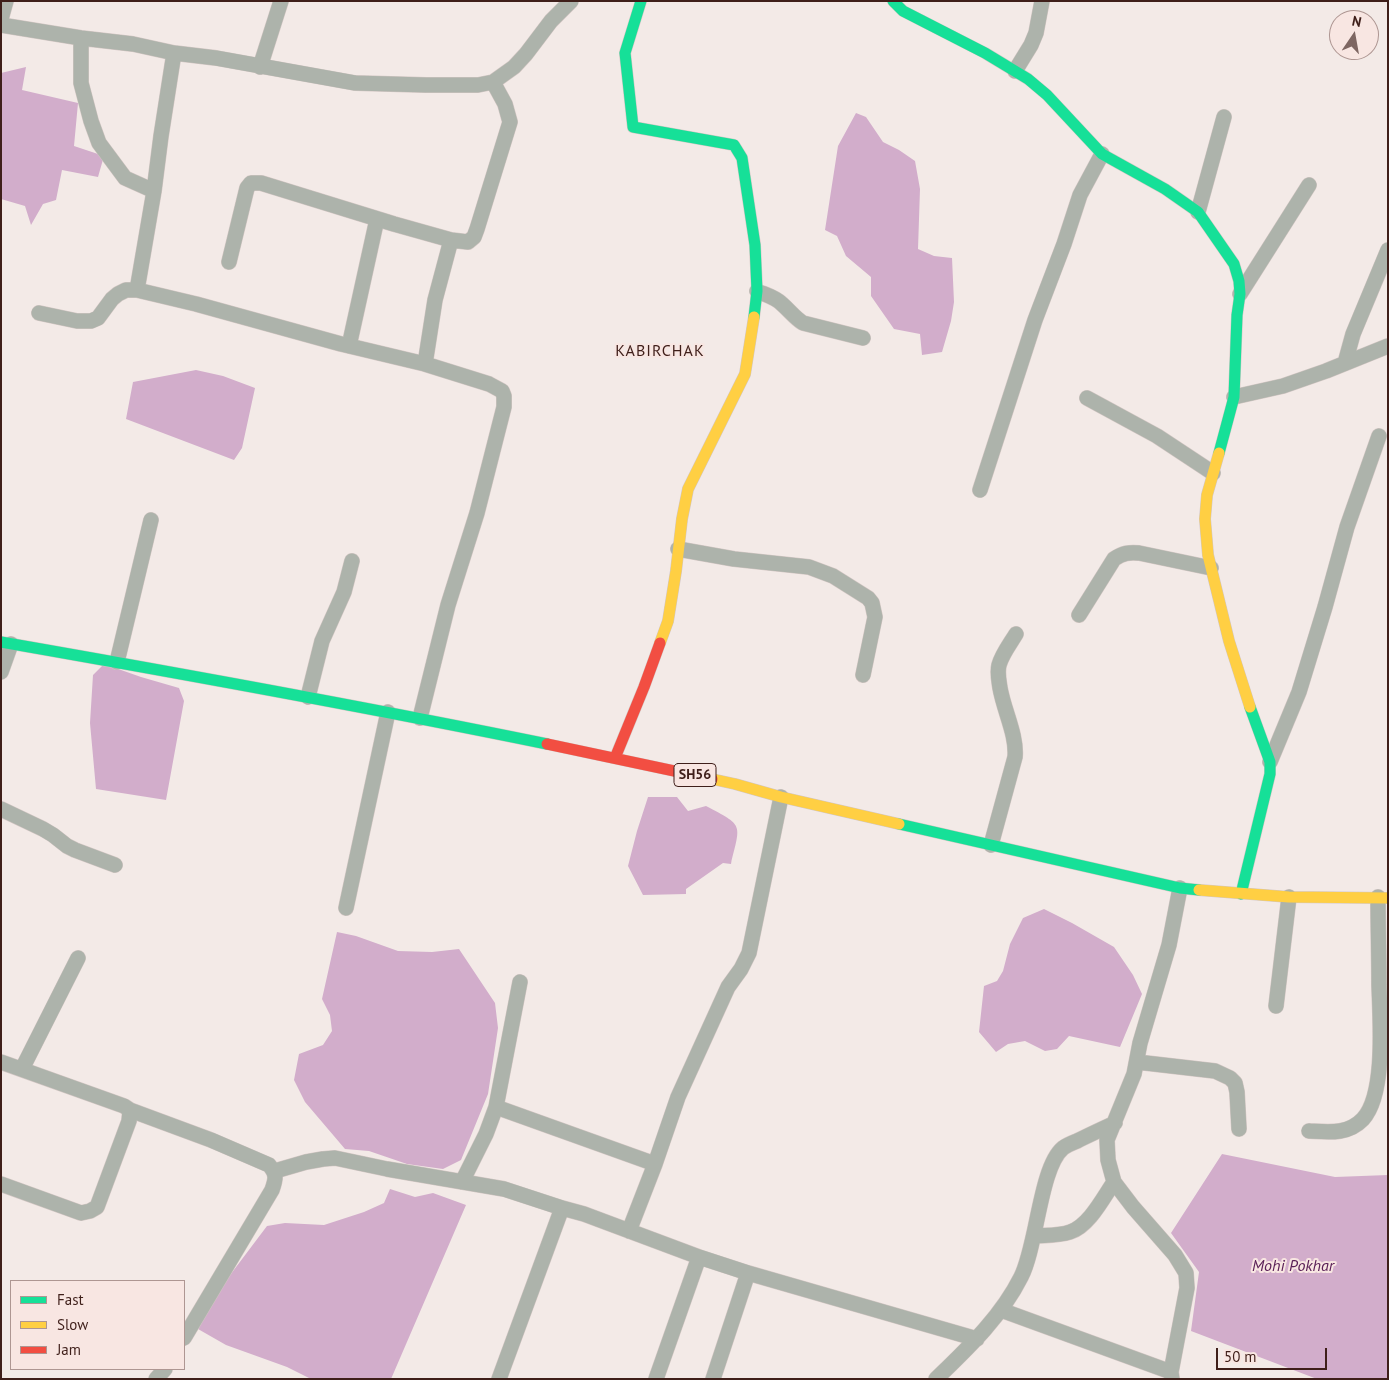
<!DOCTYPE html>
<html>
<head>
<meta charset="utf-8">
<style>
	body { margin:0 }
	#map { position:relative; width:1389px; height:1380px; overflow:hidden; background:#f3eae7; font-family:"PT Sans",sans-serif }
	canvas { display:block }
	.frame { position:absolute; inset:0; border:2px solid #3f1f1a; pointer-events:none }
	.legend { position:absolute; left:10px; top:1280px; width:175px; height:90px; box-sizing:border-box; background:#f8e6e2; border:1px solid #ae9692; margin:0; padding:6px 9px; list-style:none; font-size:15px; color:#3f1f1a }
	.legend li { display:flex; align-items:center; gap:10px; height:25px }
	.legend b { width:25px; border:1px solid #ae9692 }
	.north { position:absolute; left:1329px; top:10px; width:50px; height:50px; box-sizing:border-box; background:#f8e6e2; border:1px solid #ae9692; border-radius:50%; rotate:12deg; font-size:14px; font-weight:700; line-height:20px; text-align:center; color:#3f1f1a }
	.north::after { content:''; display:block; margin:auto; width:18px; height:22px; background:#7e6662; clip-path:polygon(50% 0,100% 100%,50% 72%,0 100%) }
	.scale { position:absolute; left:1216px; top:1348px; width:111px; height:22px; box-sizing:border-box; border:2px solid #3f1f1a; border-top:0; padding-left:6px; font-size:15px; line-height:18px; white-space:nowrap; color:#3f1f1a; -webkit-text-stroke:4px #f8e6e2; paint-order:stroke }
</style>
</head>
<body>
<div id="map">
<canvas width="1389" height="1380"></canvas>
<div class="frame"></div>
<ul class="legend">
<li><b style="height:6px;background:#16e098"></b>Fast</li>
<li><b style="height:6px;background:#ffcf43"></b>Slow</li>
<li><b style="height:6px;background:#f24e42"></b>Jam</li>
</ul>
<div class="north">N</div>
<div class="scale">50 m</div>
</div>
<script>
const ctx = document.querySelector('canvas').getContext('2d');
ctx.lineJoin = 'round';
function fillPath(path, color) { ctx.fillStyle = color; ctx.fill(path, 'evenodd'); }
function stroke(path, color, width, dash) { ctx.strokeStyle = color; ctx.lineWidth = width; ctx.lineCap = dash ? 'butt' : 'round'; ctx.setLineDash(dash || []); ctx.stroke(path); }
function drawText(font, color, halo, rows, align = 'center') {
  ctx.font = font + ' "PT Sans",sans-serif'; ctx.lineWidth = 4; ctx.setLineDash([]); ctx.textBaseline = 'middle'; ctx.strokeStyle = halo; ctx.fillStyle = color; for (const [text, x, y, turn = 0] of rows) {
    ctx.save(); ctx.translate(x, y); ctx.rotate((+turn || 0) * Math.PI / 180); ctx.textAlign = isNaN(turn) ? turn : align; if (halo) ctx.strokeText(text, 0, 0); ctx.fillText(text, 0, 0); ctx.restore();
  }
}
fillPath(new Path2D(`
	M 26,67 L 22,90 L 78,103 L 74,146 L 104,156 L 98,177 L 62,170 L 56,200 L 43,204 L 31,225 L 25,206 L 1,199 L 1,73 Z
	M 856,113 L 866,117 L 883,142 L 899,150 L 915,161 L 920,189 L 918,249 L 934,256 L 952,258 L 954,302 L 951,321 L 942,352 L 922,355 L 920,334 L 894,329 L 871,296 L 871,277 L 846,256 L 837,236 L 825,230 L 838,146 Z
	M 196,370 L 223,376 L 255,388 L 242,448 L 234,460 L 126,419 L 133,382 Z
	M 104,664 L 141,677 L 179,688 L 184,701 L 166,800 L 96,789 L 90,723 L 93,675 Z
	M 648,797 L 677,797 L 688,811 L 706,806 C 744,826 741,823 731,864 L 723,863 L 686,889 L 686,894 L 643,895 L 628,866 L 637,831 Z
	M 1044,909 L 1072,923 L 1114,947 L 1133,975 L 1142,994 L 1120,1047 L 1069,1036 L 1057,1049 L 1045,1051 L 1025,1041 L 1008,1044 L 996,1052 L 979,1032 L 984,986 L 997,981 L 1003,971 L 1010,944 L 1023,918 Z
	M 337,932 L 356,936 L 398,951 L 432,952 L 459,949 L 495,1003 L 498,1028 L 488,1094 L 461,1160 L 443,1169 L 407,1164 L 369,1151 L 345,1149 L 305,1102 L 294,1080 L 299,1054 L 323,1045 L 332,1031 L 330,1015 L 322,999 Z
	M 1222,1154 L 1335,1177 L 1388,1175 L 1388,1379 L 1317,1379 L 1191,1331 L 1199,1272 L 1171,1233 Z
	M 390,1189 L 415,1197 L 433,1193 L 466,1205 L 391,1379 L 311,1379 L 287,1367 L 226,1345 L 198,1329 L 221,1287 L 267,1226 L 285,1223 L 324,1225 L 364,1212 L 384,1203 Z`), '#d2adcb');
const street = new Path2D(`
	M 1,19 L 6,1
	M 1,25 L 81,38 L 133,44 L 174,53 L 216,58 L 355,83 L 426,85 L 478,85 L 493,82 L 514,67 L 526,54 L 551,21 L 571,1
	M 81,38 L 81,83 L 91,121 L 99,143 L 125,178 L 154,191
	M 260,67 L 281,1
	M 1015,71 L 1031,45 L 1036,33 L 1042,1
	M 1198,212 L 1224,117
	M 229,262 L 247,188 L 251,183 L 261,183 L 394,224 L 451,240 L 468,242 L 474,237 L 477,229 L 510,122 L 505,104 L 493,82
	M 137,290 L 154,191 L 161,136 L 174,53
	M 757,291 C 766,295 775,297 782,304 C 790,311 795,318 803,323 L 863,338
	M 1240,294 L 1309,185
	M 39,313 L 77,321 L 91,321 L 98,318 L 112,299 L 118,294 L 126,290 L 137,290 L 196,304 L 341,344 L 425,364 L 489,384 L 502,391 L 504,396 L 504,407 L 477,513 L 448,605 L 420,718
	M 349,346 L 377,219
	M 1345,363 L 1353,334 L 1388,250
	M 425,364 L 435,300 L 451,240
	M 1234,397 L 1283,386 L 1326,371 L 1388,346
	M 1087,398 L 1157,436 L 1213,473
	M 980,490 L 1035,320 L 1064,244 L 1080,195 L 1102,154
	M 678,549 L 734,559 L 809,567 L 833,576 L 868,598 L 872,603 L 875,617 L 863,675
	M 1079,615 L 1114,559 C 1123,553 1129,552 1139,553 L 1211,568
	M 117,662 L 151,520
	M 1,672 L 11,644
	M 308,697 L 322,641 L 344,592 L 352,561
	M 1270,762 L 1299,692 L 1325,607 L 1347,527 L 1379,436
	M 1,809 L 43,829 L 53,835 L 67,846 L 75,850 L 115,865
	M 991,845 L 1015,757 C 1017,735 1004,711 1000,688 C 999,681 997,673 999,665 C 1002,654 1010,644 1016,634
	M 346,908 L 388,712
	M 1276,1006 L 1289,897
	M 1,1062 L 124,1106 L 130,1110 L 129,1121 L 97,1207 L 90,1211 L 81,1213 L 1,1184
	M 1137,1062 L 1215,1071 L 1230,1078 L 1235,1083 L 1237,1092 L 1239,1129
	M 22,1069 L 78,958
	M 496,1107 L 655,1164
	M 130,1110 L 211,1140 L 269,1165 C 277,1174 276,1179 272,1190 L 184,1338
	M 1309,1131 C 1328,1132 1348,1135 1363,1119 C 1386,1094 1380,1019 1379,985 C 1379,956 1378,927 1378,897
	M 275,1171 L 306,1162 L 323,1159 L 335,1158 L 387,1169 L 504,1189 L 562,1208 L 584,1214 L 699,1257 L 748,1273 L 977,1339
	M 462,1182 L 486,1134 L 496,1107 L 520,982
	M 629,1231 L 655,1164 L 678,1097 L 728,987 L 741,969 L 749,953 L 781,797
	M 1034,1236 C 1046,1235 1058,1236 1070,1232 C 1089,1226 1103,1198 1114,1182
	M 1001,1310 L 1171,1372
	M 156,1379 L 165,1369
	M 499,1379 L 562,1208
	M 656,1379 L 699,1257
	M 713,1379 L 748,1273
	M 936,1379 C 968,1348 1001,1317 1021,1277 C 1037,1246 1040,1167 1063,1148 C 1067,1145 1072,1143 1077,1141 C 1089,1135 1102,1129 1115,1123
	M 1172,1379 L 1171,1372 L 1187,1288 L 1186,1273 L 1175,1255 L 1133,1207 L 1114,1182 L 1108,1160 L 1107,1140 L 1134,1074 L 1140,1043 L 1169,945 L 1180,888`);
const fast = new Path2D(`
	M 641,1 L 625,53 L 633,127 L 734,145 L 742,158 L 755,245 L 757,291 L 754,317
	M 893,1 L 903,11 L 985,53 L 1028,79 L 1047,95 L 1102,154 L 1165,189 L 1198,212 L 1234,264 L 1239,281 L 1240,294 L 1237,315 L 1234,397 L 1219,453
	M 1,642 C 184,674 366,707 547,744
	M 899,824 L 1180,888 L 1199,890
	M 1241,894 L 1270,774 L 1270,762 L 1250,707`);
const slow = new Path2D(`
	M 1219,453 L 1207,495 L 1205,519 L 1208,555 L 1229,641 L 1250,707
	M 660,643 L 668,621 L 676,571 L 682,519 L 688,489 L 745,374 L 754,317
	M 712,779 L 735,784 L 781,797 L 899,824
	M 1199,890 L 1289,897 L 1388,898`);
const jam = new Path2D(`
	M 547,744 L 712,779
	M 615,758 L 644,687 L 660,643`);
stroke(street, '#d2c6c3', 16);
stroke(fast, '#d2c6c3', 12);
stroke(slow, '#d2c6c3', 12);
stroke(jam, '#d2c6c3', 12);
stroke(street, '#adb3ab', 15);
stroke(fast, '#16e098', 11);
stroke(slow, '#ffcf43', 11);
stroke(jam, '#f24e42', 11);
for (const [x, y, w] of [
	[695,775,42]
]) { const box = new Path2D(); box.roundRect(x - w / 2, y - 11.5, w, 23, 4); ctx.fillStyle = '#f8e6e2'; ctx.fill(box); stroke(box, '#3f1f1a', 1); }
drawText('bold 14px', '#3f1f1a', null, [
	["SH56",695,775]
]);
ctx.letterSpacing = '1px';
drawText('16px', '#3f1f1a', '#f8e6e2', [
	["KABIRCHAK",660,351]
]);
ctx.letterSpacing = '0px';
drawText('italic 16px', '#5b2158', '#f8e6e2', [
	["Mohi Pokhar",1293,1266]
]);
</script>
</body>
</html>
